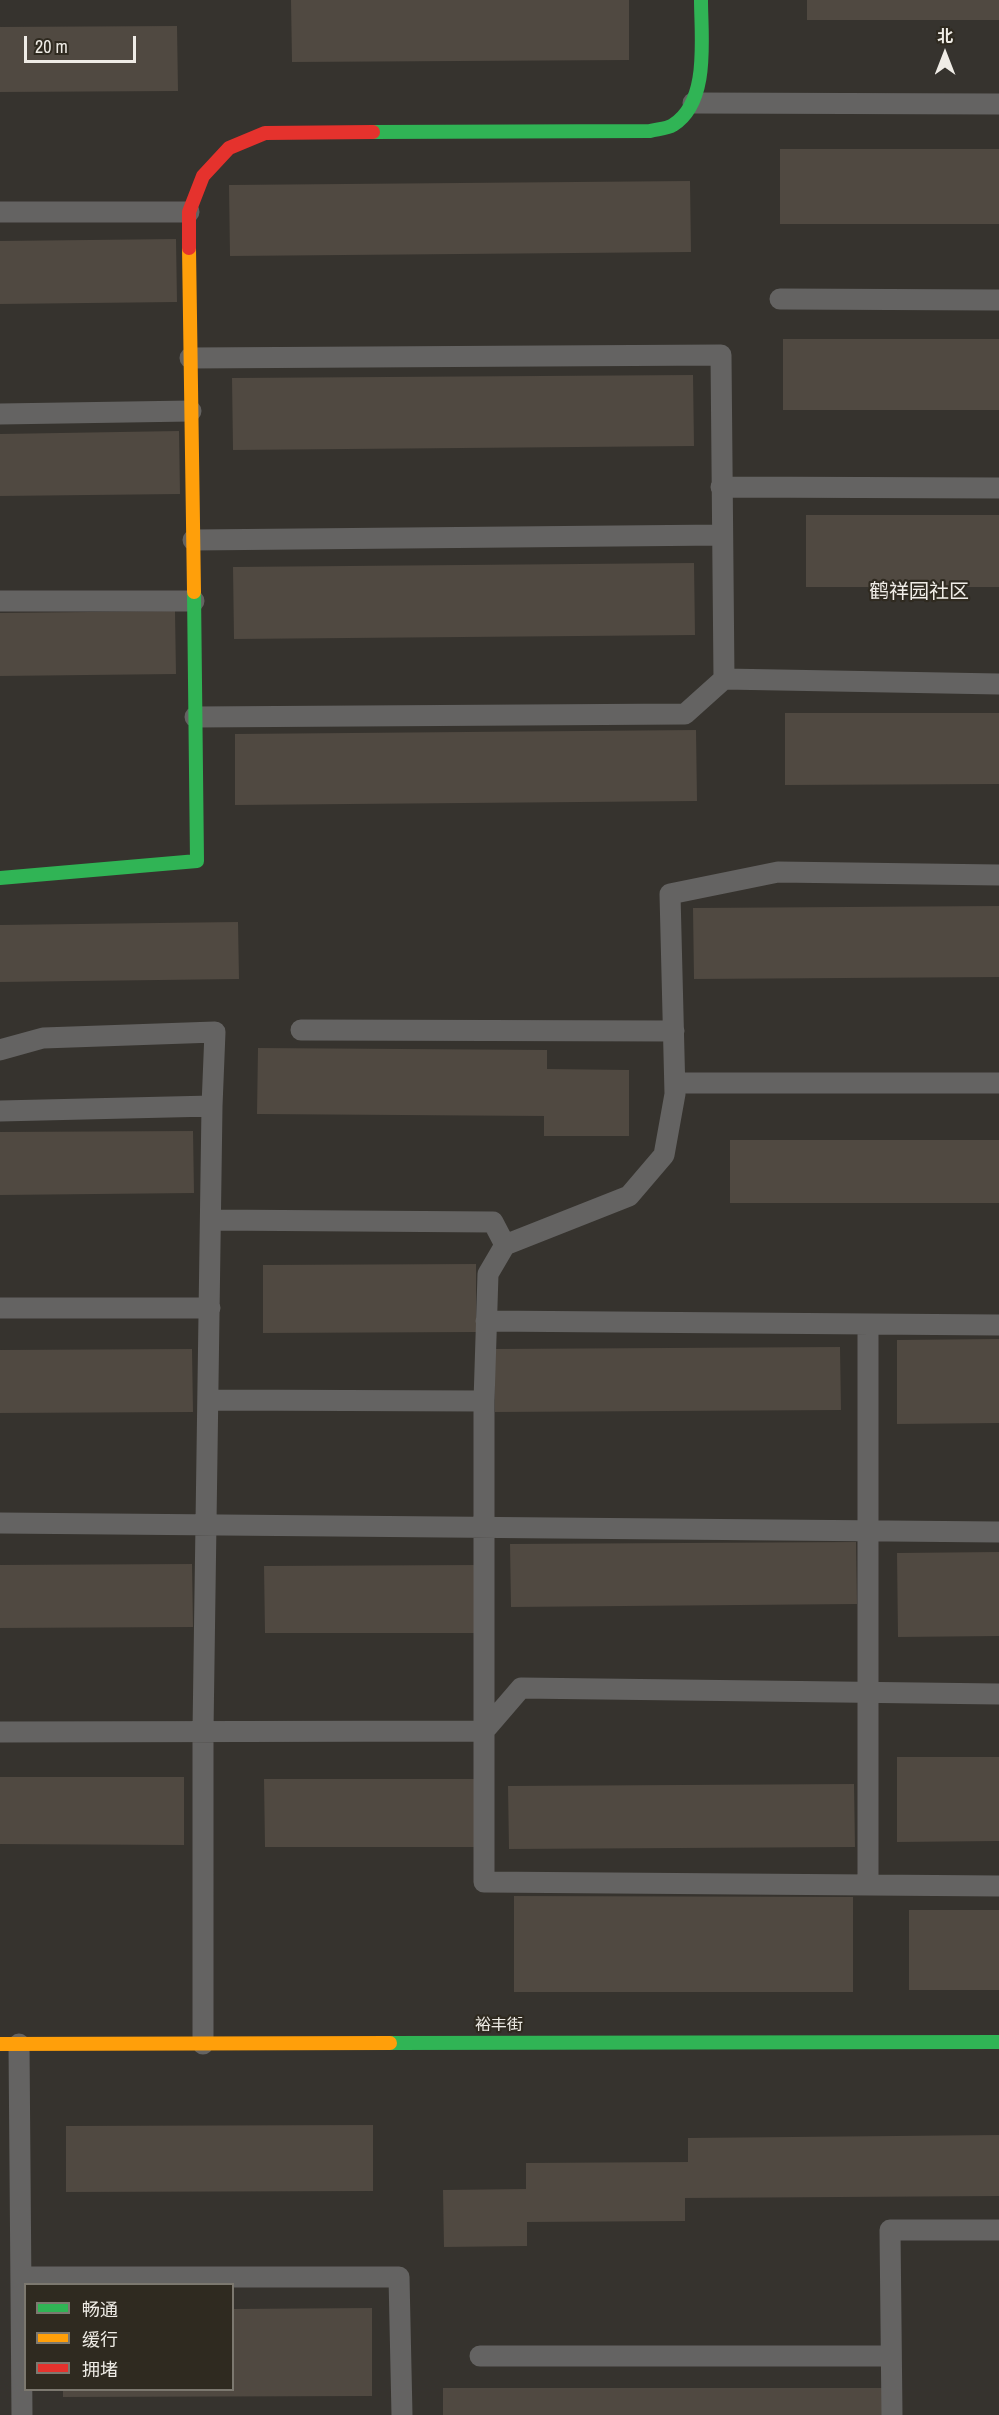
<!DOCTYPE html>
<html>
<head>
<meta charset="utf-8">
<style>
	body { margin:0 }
	#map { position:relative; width:999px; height:2415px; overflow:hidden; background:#36332e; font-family:"Archivo Narrow","Noto Sans SC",sans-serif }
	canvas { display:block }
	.legend { position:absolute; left:24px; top:2283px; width:210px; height:108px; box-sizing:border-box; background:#2f2a20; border:2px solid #7c786f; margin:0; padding:8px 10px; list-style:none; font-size:18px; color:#efece6 }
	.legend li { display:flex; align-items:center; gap:12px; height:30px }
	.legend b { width:30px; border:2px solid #7c786f }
	.north { position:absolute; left:915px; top:24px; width:60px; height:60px; -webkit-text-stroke:4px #2f2a20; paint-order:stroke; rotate:0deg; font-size:16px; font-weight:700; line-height:24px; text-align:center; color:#efece6 }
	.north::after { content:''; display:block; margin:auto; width:21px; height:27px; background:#efece6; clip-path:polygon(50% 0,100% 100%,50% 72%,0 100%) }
	.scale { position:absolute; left:24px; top:36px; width:112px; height:27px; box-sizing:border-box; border:3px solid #efece6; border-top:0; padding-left:8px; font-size:18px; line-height:21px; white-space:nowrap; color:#efece6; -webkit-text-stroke:4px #2f2a20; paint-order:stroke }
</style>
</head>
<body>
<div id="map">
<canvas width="999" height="2415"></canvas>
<ul class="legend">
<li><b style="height:8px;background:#30b455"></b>畅通</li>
<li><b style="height:8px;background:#ff9f0a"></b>缓行</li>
<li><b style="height:8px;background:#e5322d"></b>拥堵</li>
</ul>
<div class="north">北</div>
<div class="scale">20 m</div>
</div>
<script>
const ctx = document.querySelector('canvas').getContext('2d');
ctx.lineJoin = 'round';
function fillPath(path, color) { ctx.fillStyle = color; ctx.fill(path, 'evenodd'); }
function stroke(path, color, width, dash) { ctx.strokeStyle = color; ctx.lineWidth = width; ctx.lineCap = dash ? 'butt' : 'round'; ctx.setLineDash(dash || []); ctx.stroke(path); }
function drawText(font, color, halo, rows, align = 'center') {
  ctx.font = font + ' "Archivo Narrow","Noto Sans SC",sans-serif'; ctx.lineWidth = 4.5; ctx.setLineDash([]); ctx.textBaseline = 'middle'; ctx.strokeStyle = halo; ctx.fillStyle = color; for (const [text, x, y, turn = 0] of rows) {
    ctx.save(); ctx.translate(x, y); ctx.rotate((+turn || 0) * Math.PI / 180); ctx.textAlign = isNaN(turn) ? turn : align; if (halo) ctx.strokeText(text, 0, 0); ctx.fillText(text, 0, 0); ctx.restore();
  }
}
fillPath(new Path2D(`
	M 291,0 L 629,0 L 629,60 L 292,62 Z
	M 807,0 L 999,0 L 999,20 L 807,20 Z
	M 177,26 L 178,91 L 0,92 L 0,27 Z
	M 780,149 L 999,149 L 999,224 L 780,224 Z
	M 690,181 L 691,252 L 230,256 L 229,185 Z
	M 176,239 L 177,302 L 0,304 L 0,241 Z
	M 783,339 L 999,339 L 999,410 L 783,410 Z
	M 693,375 L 694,446 L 233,450 L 232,378 Z
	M 179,431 L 180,494 L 0,496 L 0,434 Z
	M 806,515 L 999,515 L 999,587 L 806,587 Z
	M 694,563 L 695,635 L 234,639 L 233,567 Z
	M 175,611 L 176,674 L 0,676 L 0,613 Z
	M 785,713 L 999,713 L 999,784 L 785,785 Z
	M 696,730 L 697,801 L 235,805 L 235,734 Z
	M 999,906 L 999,977 L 694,979 L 693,908 Z
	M 238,922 L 239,979 L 0,982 L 0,925 Z
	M 258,1048 L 547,1050 L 547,1069 L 629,1070 L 629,1136 L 544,1136 L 544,1116 L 257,1114 Z
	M 193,1131 L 194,1193 L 0,1195 L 0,1132 Z
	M 730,1140 L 999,1140 L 999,1203 L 730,1203 Z
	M 476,1264 L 476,1332 L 263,1333 L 263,1265 Z
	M 999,1339 L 999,1423 L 897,1424 L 897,1340 Z
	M 840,1347 L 841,1410 L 495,1412 L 494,1349 Z
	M 192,1349 L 193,1412 L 0,1413 L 0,1350 Z
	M 856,1542 L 857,1604 L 511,1607 L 510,1544 Z
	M 999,1552 L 999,1636 L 898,1637 L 897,1553 Z
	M 192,1564 L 193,1627 L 0,1628 L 0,1565 Z
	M 477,1565 L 477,1633 L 265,1633 L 264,1566 Z
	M 897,1757 L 999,1757 L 999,1841 L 897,1842 Z
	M 0,1777 L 184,1777 L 184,1845 L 0,1844 Z
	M 264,1779 L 477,1779 L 477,1847 L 265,1847 Z
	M 854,1784 L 855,1847 L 509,1849 L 508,1786 Z
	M 514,1896 L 853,1897 L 853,1992 L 514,1992 Z
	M 909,1910 L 999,1910 L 999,1990 L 909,1990 Z
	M 373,2125 L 373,2191 L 66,2192 L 66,2126 Z
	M 999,2135 L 999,2196 L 685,2198 L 685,2221 L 527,2222 L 527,2246 L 444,2247 L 443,2190 L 526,2189 L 526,2163 L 688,2162 L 688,2138 Z
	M 372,2308 L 372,2396 L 63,2397 L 63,2390 L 232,2390 L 232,2309 Z
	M 443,2388 L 890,2388 L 890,2415 L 443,2415 Z`), '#504941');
stroke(new Path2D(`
	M 693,103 L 999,104
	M 0,212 L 189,212
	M 780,299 L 999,300
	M 190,358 L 721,355 L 724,679
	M 0,414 L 191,411
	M 721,487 L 999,488
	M 193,540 L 722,535
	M 0,601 L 194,601
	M 195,717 L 685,714 L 724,679 L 999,684
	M 999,875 L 778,872 L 670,894 L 675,1094 L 664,1155 L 629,1196 L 505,1245 L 488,1274 L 484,1401 L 484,1882 L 999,1886
	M 301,1030 L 674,1031
	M 0,1050 L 43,1038 L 215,1032 L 212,1106 L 203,1731 L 203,2044
	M 675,1083 L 999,1083
	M 0,1111 L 212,1106
	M 212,1220 L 493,1222 L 505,1245
	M 0,1308 L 210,1308
	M 486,1321 L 999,1325
	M 868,1324 L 868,1885
	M 209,1400 L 484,1401
	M 0,1523 L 999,1532
	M 0,1732 L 484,1731 L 521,1688 L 999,1694
	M 19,2044 L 22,2415
	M 21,2277 L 399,2277 L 402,2415
	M 480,2356 L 891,2356
	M 892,2415 L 890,2230 L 999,2230`), '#646362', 21);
stroke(new Path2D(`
	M 373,132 L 650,131 C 657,129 667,129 673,125 C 710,102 701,37 701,0
	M 0,878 L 197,861 L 194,592
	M 390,2043 L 999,2042`), '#30b455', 14);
stroke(new Path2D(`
	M 189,248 L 194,592
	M 0,2044 L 390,2043`), '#ff9f0a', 14);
stroke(new Path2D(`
	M 189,248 L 189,212 L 203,176 L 229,148 L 265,133 L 373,132`), '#e5322d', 14);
drawText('16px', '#efece6', '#2f2a20', [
	["裕丰街",499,2026]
]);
drawText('20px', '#efece6', '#2f2a20', [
	["鹤祥园社区",919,593]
]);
</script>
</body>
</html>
